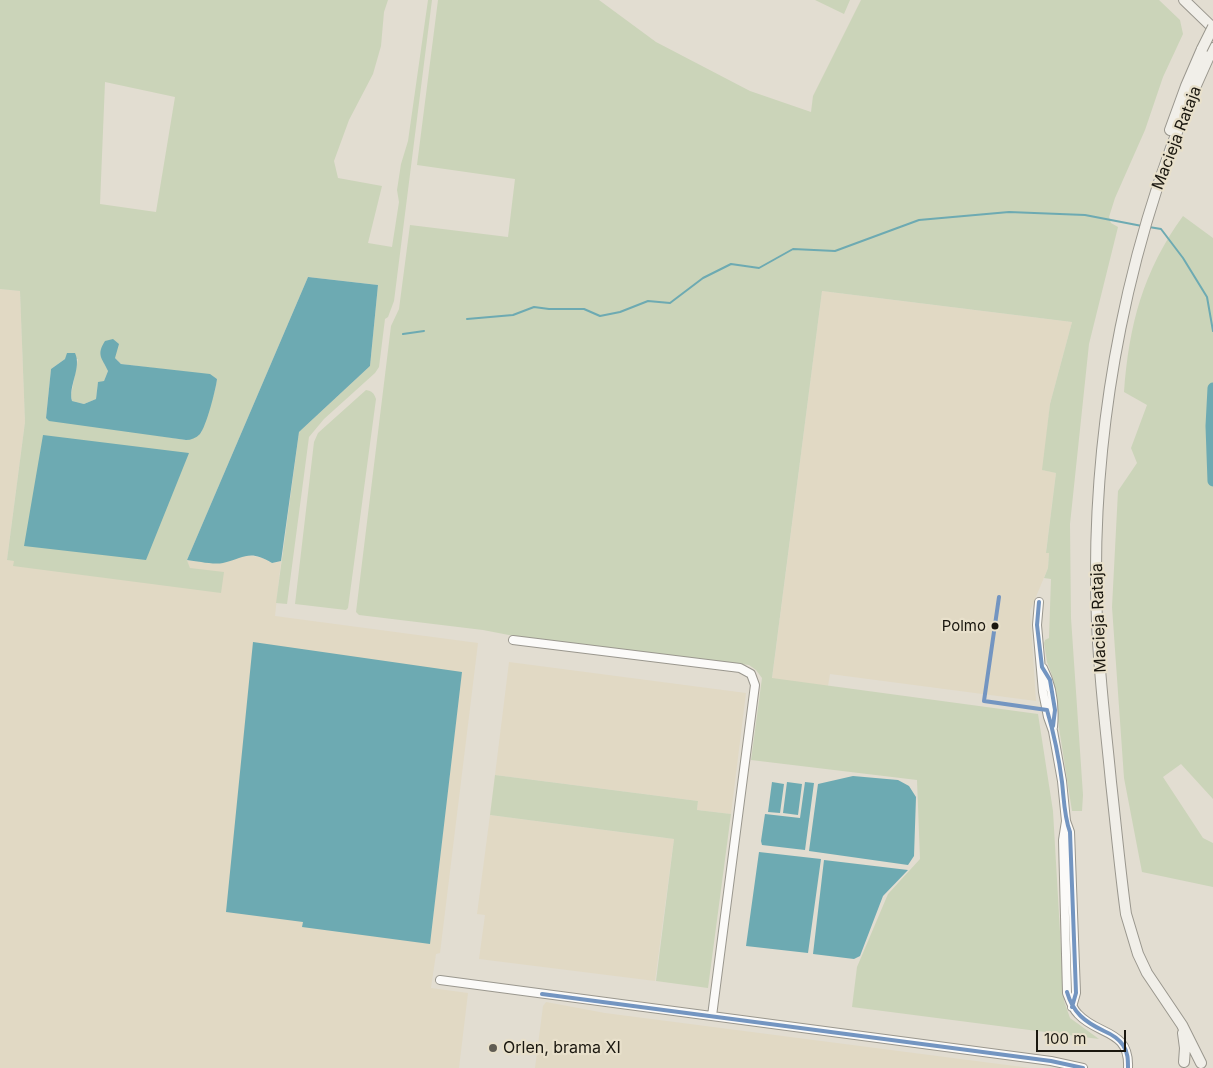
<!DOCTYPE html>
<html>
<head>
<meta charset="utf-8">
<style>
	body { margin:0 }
	#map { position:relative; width:1213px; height:1068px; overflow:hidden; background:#e2ddd1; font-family:Inter,sans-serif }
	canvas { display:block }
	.scale { position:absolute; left:1036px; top:1030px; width:90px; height:22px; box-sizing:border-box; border:2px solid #1a170f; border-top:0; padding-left:6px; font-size:15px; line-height:18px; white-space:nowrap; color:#1a170f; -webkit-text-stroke:4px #e8e0cb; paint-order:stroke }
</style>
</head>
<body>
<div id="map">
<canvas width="1213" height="1068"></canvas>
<div class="scale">100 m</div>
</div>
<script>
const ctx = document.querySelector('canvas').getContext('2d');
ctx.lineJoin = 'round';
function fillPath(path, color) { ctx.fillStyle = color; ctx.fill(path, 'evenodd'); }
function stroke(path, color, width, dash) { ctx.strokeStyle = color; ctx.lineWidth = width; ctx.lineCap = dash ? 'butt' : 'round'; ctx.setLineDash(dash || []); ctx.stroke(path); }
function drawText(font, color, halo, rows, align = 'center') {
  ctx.font = font + ' Inter,sans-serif'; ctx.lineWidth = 4.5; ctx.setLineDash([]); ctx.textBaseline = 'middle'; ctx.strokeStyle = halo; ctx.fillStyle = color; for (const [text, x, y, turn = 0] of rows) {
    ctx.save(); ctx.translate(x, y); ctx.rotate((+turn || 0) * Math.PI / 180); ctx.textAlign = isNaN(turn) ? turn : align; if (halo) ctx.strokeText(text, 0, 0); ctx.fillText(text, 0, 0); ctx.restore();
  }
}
fillPath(new Path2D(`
	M 0,289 L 20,291 L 25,422 L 7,560 L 190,568 L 187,560 L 222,563 L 247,555 L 263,558 L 272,563 L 281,561 L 275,616 L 478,643 L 440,953 L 436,954 L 431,988 L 468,993 L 459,1068 L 0,1068 Z
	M 822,291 L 1072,322 L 1050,404 L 1043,470 L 1056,473 L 1046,552 L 1049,553 L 1048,568 L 1030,611 L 1036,701 L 830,674 L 828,686 L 772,679 Z
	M 509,662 L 746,693 L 731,814 L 697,810 L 698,801 L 495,775 Z
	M 490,815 L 674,839 L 655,981 L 479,959 L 485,915 L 477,914 Z
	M 546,1002 L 605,1013 L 1030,1068 L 535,1068 L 543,1006 Z`), '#e1d9c4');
fillPath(new Path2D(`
	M 0,0 L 388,0 L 384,12 L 381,46 L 373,74 L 349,120 L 334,161 L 338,178 L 382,186 L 368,243 L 392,247 L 399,202 L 397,190 L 401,164 L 408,141 L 428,0 L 432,0 L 394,301 L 388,317 L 385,319 L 379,367 L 375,373 L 324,419 L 309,437 L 287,604 L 276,603 L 299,432 L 370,366 L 378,285 L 308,277 L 187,560 L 190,568 L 224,572 L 221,593 L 13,566 L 14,561 L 7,560 L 25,422 L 20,291 L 0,289 ZM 105,82 L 175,97 L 156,212 L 100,204 ZM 115,358 L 121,364 L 210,375 L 217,379 L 215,390 L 201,433 L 186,440 L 46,418 L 51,369 L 65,359 L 78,359 L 71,395 L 72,401 L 84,404 L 96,399 L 98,383 L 104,381 L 108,371 L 104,363 Z
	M 438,0 L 599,0 L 656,42 L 750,91 L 811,112 L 813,96 L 861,0 L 1159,0 L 1180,20 L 1183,34 L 1163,77 L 1145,130 L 1115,198 L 1109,217 L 1111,223 L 1118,227 L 1089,344 L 1070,524 L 1071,618 L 1083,795 L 1082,811 L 1072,811 L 1059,728 L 1053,678 L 1047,662 L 1044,643 L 1045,640 L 1049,638 L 1051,579 L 1044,578 L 1048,568 L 1049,553 L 1046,553 L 1056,473 L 1042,470 L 1050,404 L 1072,322 L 822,291 L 772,678 L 1038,714 L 1053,811 L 1064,1001 L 1070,1018 L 1099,1039 L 852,1007 L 857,967 L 888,894 L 920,859 L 917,780 L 751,760 L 762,678 L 756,670 L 749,665 L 622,651 L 514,636 L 483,630 L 359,615 L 356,612 L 391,326 L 399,309 L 410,225 L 508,237 L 515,179 L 417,165 Z
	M 815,0 L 850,0 L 844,14 Z
	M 1183,216 L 1213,238 L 1213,799 L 1181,764 L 1163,777 L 1203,838 L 1213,843 L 1213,887 L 1142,872 L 1124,778 L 1112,607 L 1118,491 L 1137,463 L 1131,448 L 1147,405 L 1124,392 C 1129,325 1143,271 1183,216 Z
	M 366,390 C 372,391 374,393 376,399 L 348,608 L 346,610 L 295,604 L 314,442 L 318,433 Z
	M 495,775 L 698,801 L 697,810 L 731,814 L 708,988 L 656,981 L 674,839 L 490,815 Z`), '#cbd4b9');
fillPath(new Path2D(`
	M 308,277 L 378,285 L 370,366 L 299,432 L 281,561 L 272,563 C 249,549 245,558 223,563 C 213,565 197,561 187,560 Z
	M 113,339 L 119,344 L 115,358 L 121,364 L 210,374 L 217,379 C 216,389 206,427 200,434 C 196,438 191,440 186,440 L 49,421 L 46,418 L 51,369 L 65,359 L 67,353 L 75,353 C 82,368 68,386 72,401 L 84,404 L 96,399 L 98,382 L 104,381 L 108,371 C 102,358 96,355 105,341 Z
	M 43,435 L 189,453 L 146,560 L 24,546 Z
	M 253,642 L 462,672 L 430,944 L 302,927 L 303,922 L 226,912 Z
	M 853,776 L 898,780 L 909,786 L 916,797 L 914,856 L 908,865 L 809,851 L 818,784 Z
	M 772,782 L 784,784 L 780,813 L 768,812 Z
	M 787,782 L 802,784 L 798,815 L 783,813 Z
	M 805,782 L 814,783 L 805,850 L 762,845 L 761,841 L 765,814 L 800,818 Z
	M 759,852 L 821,859 L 808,953 L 746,946 Z
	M 824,860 L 908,870 L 883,896 L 860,956 L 854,959 L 813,954 Z`), '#6daab2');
stroke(new Path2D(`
	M 1149,227 L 1161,229 L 1183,258 L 1207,297 L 1213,331
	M 467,319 L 513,315 L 534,307 L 549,309 L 584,309 L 600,316 L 620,312 L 648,301 L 670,303 L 703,278 L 731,264 L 759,268 L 793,249 L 835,251 L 919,220 L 1009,212 L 1085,215 L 1142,226
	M 403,334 L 424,331`), '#6daab2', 2);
stroke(new Path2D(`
	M 1213,388 L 1211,426 L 1213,481`), '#6daab2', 11);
const street = new Path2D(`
	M 1039,602 L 1037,625 L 1043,692 L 1048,717 L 1053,731 L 1062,781 L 1066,821 L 1070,832 L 1076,993 L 1072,1007
	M 513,640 L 740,668 L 751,674 L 755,685 L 712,1016
	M 1043,668 C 1053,687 1055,706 1053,727
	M 1066,821 L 1063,840 L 1067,993 C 1070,1001 1072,1008 1078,1014 C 1098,1036 1130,1029 1128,1068
	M 440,980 L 1051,1061 L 1083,1068`);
const secondary = new Path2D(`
	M 1184,0 L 1213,28
	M 1170,130 L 1186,86 L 1202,49
	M 1183,1033 L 1185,1048 L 1184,1062
	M 1201,1063 L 1182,1025 L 1147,973 L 1138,954 L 1126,914 C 1120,870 1116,826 1111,782 C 1106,729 1099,676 1097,622 C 1089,427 1129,224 1213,48`);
stroke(street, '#9a978e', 10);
stroke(secondary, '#9a978e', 12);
stroke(street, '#fbfaf8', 8);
stroke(secondary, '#f1efe9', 10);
const secondaryBridge = new Path2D(`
	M 1202,49 L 1213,27`);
stroke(secondaryBridge, '#9a978e', 12, []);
stroke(secondaryBridge, '#f1efe9', 10);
stroke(new Path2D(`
	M 1039,602 L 1037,625 L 1042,667 L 1050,680 L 1055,710 L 1053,726
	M 984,701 L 999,597
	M 984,701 L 1047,710
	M 1047,710 C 1054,734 1059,758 1062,782 C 1064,799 1064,816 1070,832 L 1076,993 L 1072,1007
	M 1067,992 C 1073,1013 1085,1022 1104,1031 C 1111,1034 1118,1038 1123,1045 C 1128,1052 1128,1060 1128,1068
	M 542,994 L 1051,1061 L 1083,1068`), '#7395c1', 4);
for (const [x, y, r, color] of [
	[995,626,4.5,"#1a170f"],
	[493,1048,5,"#605c53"]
]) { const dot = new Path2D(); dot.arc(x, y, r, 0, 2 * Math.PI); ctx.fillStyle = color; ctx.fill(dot); stroke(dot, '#e8e0cb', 2); }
drawText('15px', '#1a170f', '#e8e0cb', [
	["Polmo",986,626]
], 'right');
drawText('16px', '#1a170f', '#e8e0cb', [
	["Macieja Rataja",1177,138,-69],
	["Macieja Rataja",1099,618,-92]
]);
drawText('16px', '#1a170f', '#e8e0cb', [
	["Orlen, brama XI",503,1048]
], 'left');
</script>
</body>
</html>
